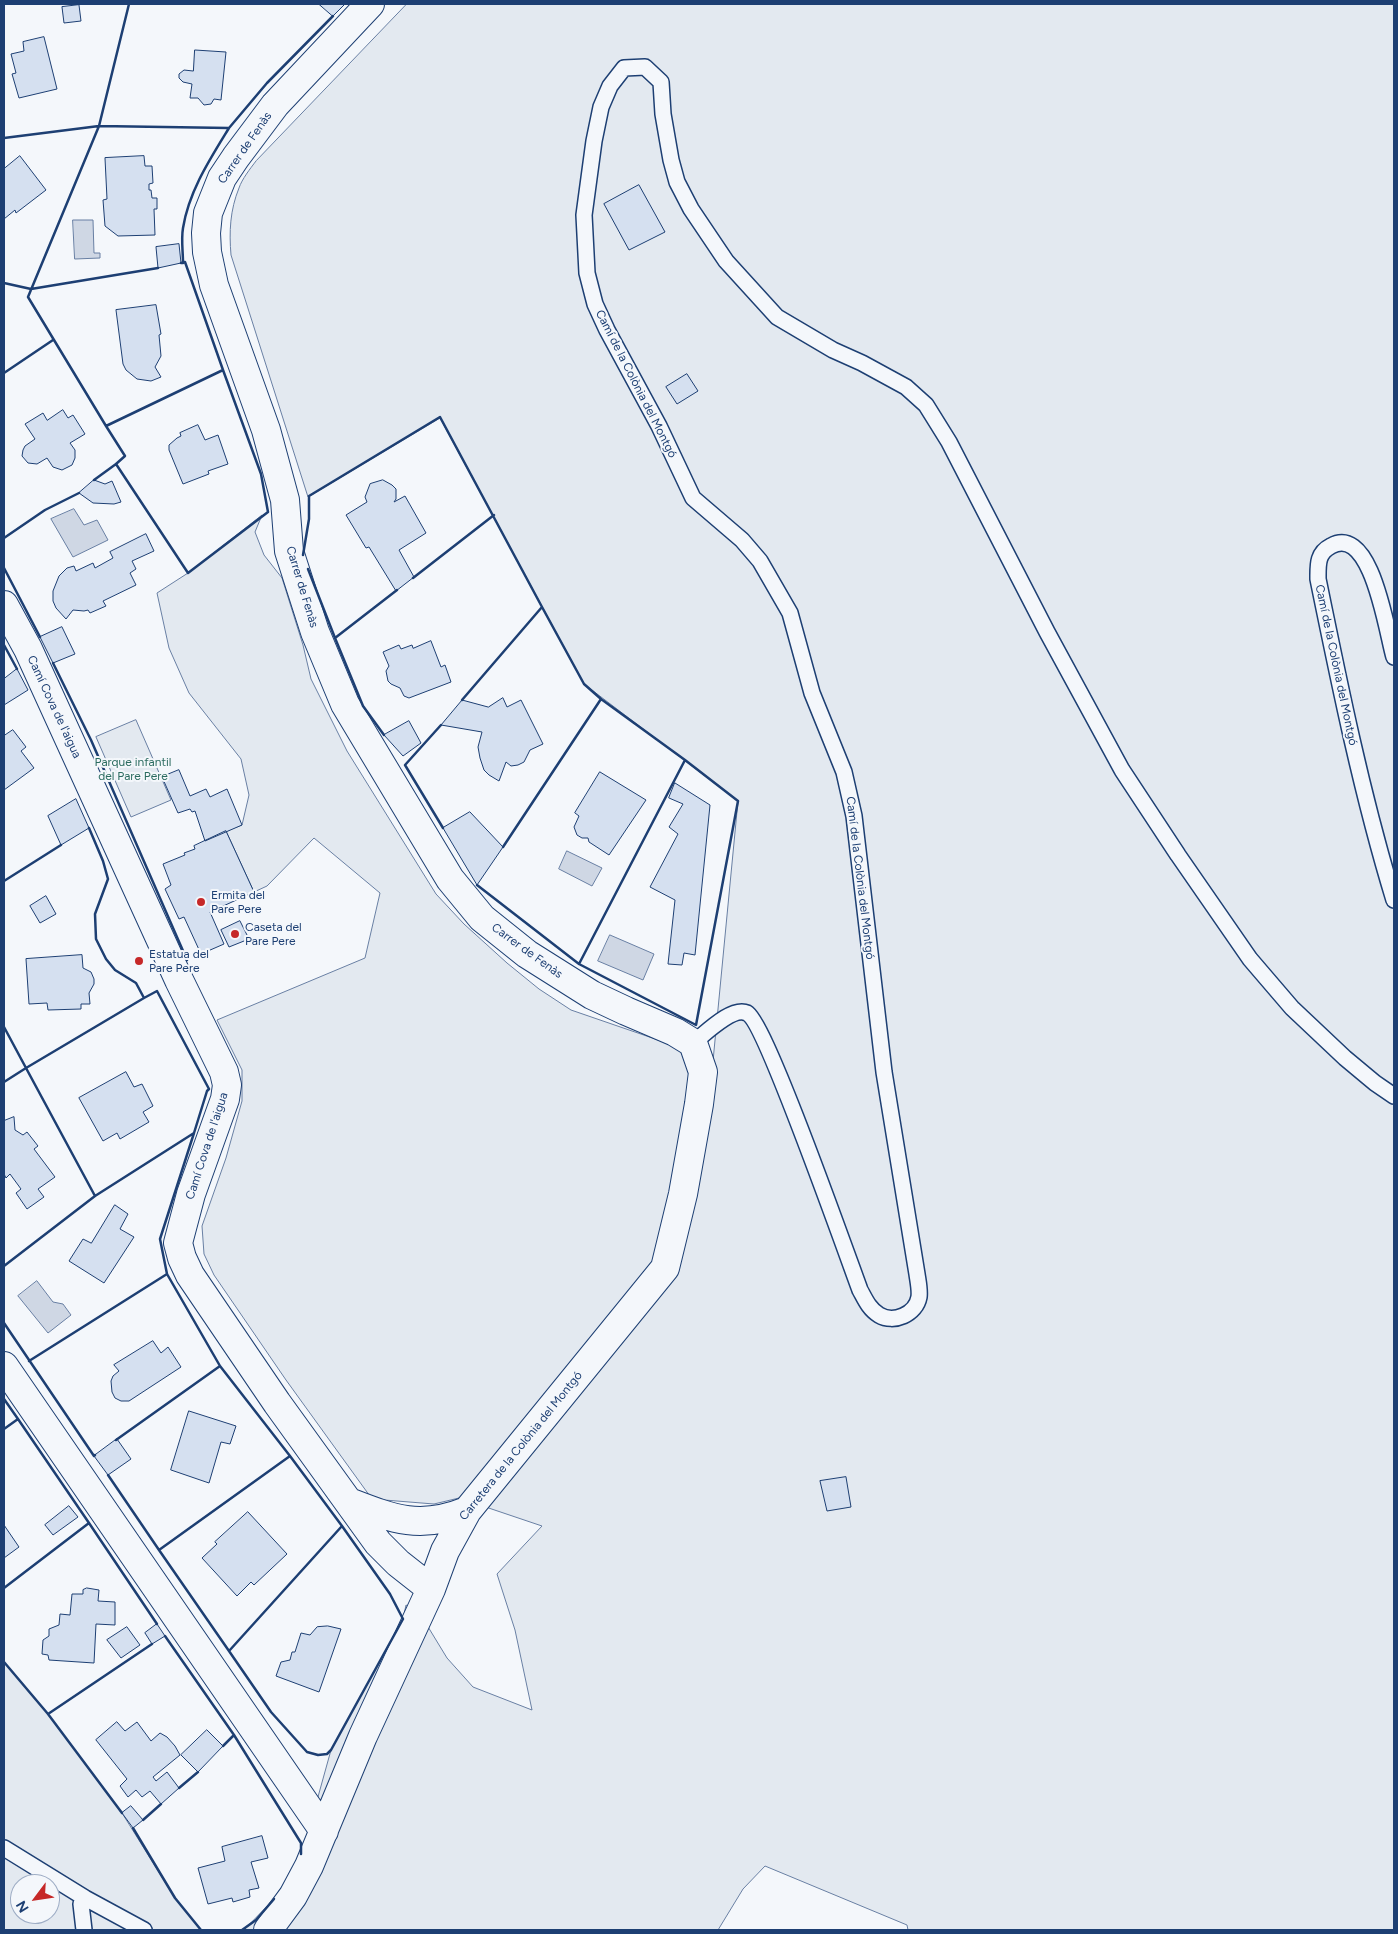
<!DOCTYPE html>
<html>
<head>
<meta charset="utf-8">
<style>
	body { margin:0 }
	#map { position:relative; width:1398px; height:1934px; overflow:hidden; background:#f4f7fb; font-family:Figtree,sans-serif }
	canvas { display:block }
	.frame { position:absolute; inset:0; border:5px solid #1d3f73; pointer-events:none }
	.north { position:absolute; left:10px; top:1874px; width:50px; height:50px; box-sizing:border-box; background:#f4f7fb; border:1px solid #9eadc5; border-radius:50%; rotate:239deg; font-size:14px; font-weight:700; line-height:20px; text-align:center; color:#1d3f73 }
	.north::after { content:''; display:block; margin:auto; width:18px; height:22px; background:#c62828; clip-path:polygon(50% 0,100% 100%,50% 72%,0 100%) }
</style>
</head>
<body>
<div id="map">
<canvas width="1398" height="1934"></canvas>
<div class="frame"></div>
<div class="north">N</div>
</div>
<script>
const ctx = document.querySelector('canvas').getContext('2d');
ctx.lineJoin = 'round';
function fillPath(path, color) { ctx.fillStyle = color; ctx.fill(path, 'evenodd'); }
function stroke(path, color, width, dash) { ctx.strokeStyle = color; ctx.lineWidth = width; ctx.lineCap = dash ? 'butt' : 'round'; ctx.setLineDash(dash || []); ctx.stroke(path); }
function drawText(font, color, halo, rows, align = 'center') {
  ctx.font = font + ' Figtree,sans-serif'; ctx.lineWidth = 4; ctx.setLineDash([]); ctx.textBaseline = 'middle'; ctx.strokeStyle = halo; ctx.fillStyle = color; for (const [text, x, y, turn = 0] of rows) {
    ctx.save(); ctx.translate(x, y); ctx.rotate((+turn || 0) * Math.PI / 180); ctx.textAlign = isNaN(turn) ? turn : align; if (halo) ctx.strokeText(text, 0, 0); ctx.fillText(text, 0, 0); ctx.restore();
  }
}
const green = new Path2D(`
	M 407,4 L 1394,4 L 1394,1930 L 908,1930 L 907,1925 L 765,1866 L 743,1889 L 718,1930 L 244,1930 L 273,1900 L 301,1858 L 331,1750 L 403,1619 L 406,1605 L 419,1612 L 447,1658 L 473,1687 L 532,1710 L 515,1630 L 497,1574 L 542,1526 L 459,1498 L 434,1504 L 372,1499 L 286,1380 L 214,1275 L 204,1254 L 202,1226 L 226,1158 L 242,1101 L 242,1070 L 217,1020 L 365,958 L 380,893 L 314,838 L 267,886 L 254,892 L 226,831 L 242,825 L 249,795 L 241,759 L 189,693 L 169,648 L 157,593 L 188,573 L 262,515 L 255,532 L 264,555 L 282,578 L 303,645 L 311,679 L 347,751 L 436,894 L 464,924 L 507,963 L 539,989 L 571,1010 L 664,1042 L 694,1057 L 713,1061 L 738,801 L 584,684 L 440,418 L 308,497 L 231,255 C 229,232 230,210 239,188 C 242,179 250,169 256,161 Z
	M 136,720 L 171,800 L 131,817 L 96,737 Z
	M 4,1662 L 48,1714 L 122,1813 L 175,1898 L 201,1930 L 4,1930 ZM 20,1884 L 50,1884 L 50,1914 L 20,1914 Z`);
fillPath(green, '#e3e9f0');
stroke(green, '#687fa3', 1);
const water = new Path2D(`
	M 73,220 L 93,220 L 94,253 L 100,253 L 100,258 L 75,259 Z
	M 74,509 L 84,525 L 97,520 L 108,540 L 73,557 L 51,519 Z
	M 567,851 L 602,868 L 592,886 L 559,869 Z
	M 610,935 L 654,954 L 643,980 L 598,961 Z
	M 37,1281 L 53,1302 L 63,1304 L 71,1315 L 48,1333 L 18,1296 Z`);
fillPath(water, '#cfd7e4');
stroke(water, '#687fa3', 1);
const building = new Path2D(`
	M 319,4 L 345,4 L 333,16 Z
	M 79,5 L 81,21 L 64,23 L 62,7 Z
	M 44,37 L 57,89 L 19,98 L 12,74 L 16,73 L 11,54 L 24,51 L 23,42 Z
	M 195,50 L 226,52 L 221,100 L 214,99 L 211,104 L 204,105 L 198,98 L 190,98 L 192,84 L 183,82 L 179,78 L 179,74 L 184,70 L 193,71 Z
	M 20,156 L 46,190 L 16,213 L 15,210 L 4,219 L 4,169 Z
	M 144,156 L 145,166 L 152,166 L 153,183 L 149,184 L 149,190 L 151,190 L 152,198 L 157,198 L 157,209 L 154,209 L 155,235 L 118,236 L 105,226 L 103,200 L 107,199 L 105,158 Z
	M 639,185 L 665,232 L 629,250 L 604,204 Z
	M 179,244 L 181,263 L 158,268 L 156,247 Z
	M 156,305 L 161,334 L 159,335 L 161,356 L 155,367 L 161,377 L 151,381 L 137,379 L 126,370 L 123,364 L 116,310 Z
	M 687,374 L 698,391 L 677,404 L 666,387 Z
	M 63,410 L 68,418 L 73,415 L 85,434 L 70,443 L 75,450 L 75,458 L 72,465 L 62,470 L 53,467 L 47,458 L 37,464 L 28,463 L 22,456 L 23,450 L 25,446 L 35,439 L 25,424 L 43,413 L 47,420 Z
	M 198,425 L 205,440 L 218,435 L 228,464 L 208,471 L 209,474 L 183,484 L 169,450 L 169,445 L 177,438 L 181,436 L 180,433 Z
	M 94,480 L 105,484 L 112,481 L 121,502 L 114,504 L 93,503 L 79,493 Z
	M 383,480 L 392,485 L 396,489 L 396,499 L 394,502 L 405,496 L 426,533 L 399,550 L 414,577 L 396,591 L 369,547 L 366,548 L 346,515 L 367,502 L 365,497 L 370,484 Z
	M 146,534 L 154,551 L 132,561 L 136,569 L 130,573 L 136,585 L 103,601 L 106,606 L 90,613 L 88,610 L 84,611 L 73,610 L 66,619 L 56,608 L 53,601 L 53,591 L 59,576 L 67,568 L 74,566 L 76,571 L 93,563 L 95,568 L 113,558 L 110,552 Z
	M 62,627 L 75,654 L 53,663 L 40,637 Z
	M 431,641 L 441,667 L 445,665 L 451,682 L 409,698 L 404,696 L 400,688 L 391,684 L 388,681 L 386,671 L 389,666 L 383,652 L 399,645 L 401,649 L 412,645 L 413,648 Z
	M 17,669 L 28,690 L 4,705 L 4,679 Z
	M 503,698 L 507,707 L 521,700 L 543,744 L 530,750 L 524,762 L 518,765 L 511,766 L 506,762 L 499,781 L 489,775 L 484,770 L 480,758 L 478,747 L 482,732 L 441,725 L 462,700 L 488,707 Z
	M 409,721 L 421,743 L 403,756 L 384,735 Z
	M 13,730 L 26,747 L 21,751 L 34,768 L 4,790 L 4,736 Z
	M 179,770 L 190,796 L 206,789 L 210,797 L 227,789 L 242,825 L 205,841 L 195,811 L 192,812 L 190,809 L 178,813 L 162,777 Z
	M 600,772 L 646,800 L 609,855 L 589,842 L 588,838 L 582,838 L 577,835 L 574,827 L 579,816 L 575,813 Z
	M 675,783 L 710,805 L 695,955 L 684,953 L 682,965 L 668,964 L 675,900 L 650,887 L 678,834 L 669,827 L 683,804 L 669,798 Z
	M 76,799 L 89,828 L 61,845 L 48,816 Z
	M 470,812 L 503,847 L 477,885 L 443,828 Z
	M 226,831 L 254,892 L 210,912 L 224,944 L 201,954 L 184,917 L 179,919 L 165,889 L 171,885 L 163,864 L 185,855 L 184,853 L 195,849 L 194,846 Z
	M 46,896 L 56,914 L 40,923 L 30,906 Z
	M 240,921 L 249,939 L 229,947 L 221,930 Z
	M 82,955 L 83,968 L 91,972 L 94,979 L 94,984 L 89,993 L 90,1004 L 81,1004 L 81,1009 L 48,1010 L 47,1003 L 29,1004 L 26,959 Z
	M 126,1072 L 134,1087 L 142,1084 L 153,1106 L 143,1112 L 149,1122 L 120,1139 L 117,1133 L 103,1141 L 79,1098 Z
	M 14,1117 L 15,1130 L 23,1135 L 27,1132 L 38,1146 L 34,1149 L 55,1177 L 38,1189 L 44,1197 L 27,1209 L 16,1193 L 21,1189 L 10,1174 L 6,1178 L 4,1174 L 4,1121 Z
	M 115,1205 L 128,1214 L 120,1229 L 134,1237 L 104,1283 L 69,1261 L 83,1239 L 91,1243 Z
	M 153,1341 L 161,1353 L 168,1347 L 181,1367 L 129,1401 L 121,1401 L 115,1398 L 112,1392 L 111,1381 L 113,1376 L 119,1371 L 114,1365 Z
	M 189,1411 L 236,1426 L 230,1444 L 221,1442 L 209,1483 L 171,1470 Z
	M 117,1439 L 131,1459 L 108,1475 L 94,1456 Z
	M 846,1477 L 851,1507 L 827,1511 L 820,1481 Z
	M 69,1506 L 78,1517 L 53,1535 L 45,1525 Z
	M 248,1512 L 287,1554 L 254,1585 L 251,1582 L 237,1596 L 202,1558 L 217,1544 L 215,1542 Z
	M 4,1525 L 19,1547 L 4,1558 Z
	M 87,1588 L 99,1590 L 98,1601 L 115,1602 L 115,1625 L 96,1624 L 94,1663 L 49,1660 L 48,1655 L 42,1654 L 43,1640 L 49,1636 L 49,1629 L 59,1625 L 60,1614 L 70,1615 L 72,1594 L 83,1594 L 83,1590 Z
	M 157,1624 L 165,1636 L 152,1644 L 145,1633 Z
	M 328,1626 L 341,1629 L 319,1692 L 276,1676 L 281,1662 L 290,1660 L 292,1652 L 295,1652 L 301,1633 L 310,1635 L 317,1627 Z
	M 127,1627 L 140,1645 L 121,1658 L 107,1640 Z
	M 117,1722 L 125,1731 L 137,1722 L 151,1741 L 160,1733 L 167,1737 L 175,1746 L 180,1755 L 153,1777 L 156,1781 L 167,1772 L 179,1788 L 161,1804 L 150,1791 L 142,1797 L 136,1790 L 128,1797 L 120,1786 L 127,1779 L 96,1740 Z
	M 207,1730 L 223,1746 L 198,1772 L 181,1755 Z
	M 131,1806 L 143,1820 L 133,1828 L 122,1813 Z
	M 262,1836 L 268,1858 L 251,1862 L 259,1888 L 249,1890 L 250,1897 L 233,1902 L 232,1898 L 208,1904 L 198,1868 L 225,1861 L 222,1847 Z`);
fillPath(building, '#d5e0f0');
stroke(building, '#1d3f73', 1);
const lane = new Path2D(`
	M 1394,657 C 1387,634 1372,523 1331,546 C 1317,553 1318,565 1318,579 C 1340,687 1362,795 1394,900
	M 693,1043 C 705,1034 732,1006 747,1013 C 765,1022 847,1255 860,1290 C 865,1299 869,1309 879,1315 C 894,1324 916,1314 919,1297 C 920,1290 918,1281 917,1274 L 884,1072 L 854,816 L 844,772 L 812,693 L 790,613 L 760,561 L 742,540 L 693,498 L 659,426 L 607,330 L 595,304 L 587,273 L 584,215 L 594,141 L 601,107 L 610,86 L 624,68 L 645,67 L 661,82 L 663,114 L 671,160 L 677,182 L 691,209 L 726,261 L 777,317 L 833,350 L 862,363 L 906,387 L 926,405 L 949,442 L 1047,632 L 1122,770 L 1178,855 L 1250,959 L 1292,1008 L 1345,1058 L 1375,1083 L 1394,1096
	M 4,1848 L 85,1898 L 144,1930
	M 84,1930 L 81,1904 L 85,1898`);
const street = new Path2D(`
	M 4,605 L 28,649 L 179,980 L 224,1072 L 227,1085 L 225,1099 L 191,1194 L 178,1243 L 182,1258 L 190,1275 L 277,1403 L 378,1543 L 398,1563 L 431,1589
	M 4,1366 L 324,1831
	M 349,1502 C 393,1519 420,1530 467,1511
	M 268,1930 L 293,1896 L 309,1866 L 363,1736 L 431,1589 L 445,1551 L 467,1511 L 665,1268 L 683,1194 L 699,1104 L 703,1072 L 693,1043 L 675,1032 L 626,1011 L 592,995 L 527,954 L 482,918 L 450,879 L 345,704 L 315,632 L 289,551 L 285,500 L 266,430 L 214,285 L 207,252 L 206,233 L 208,213 L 222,178 L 236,157 L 275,105 L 370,4`);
stroke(lane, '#1d3f73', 18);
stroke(street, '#1d3f73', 30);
stroke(lane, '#f4f7fb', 15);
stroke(street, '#f4f7fb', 28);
stroke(new Path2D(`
	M 129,4 L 99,126 L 229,128 C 210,159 189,191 183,228 C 181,240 183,251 183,263
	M 99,126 L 28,297 L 106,426 L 223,370 L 185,262 L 181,263
	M 229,128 L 267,83 L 333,16
	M 4,138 L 99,126
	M 4,283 L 31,289 L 158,268
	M 4,373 L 53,340
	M 106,426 L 125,456 L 116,464 L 188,573 L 268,512 L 261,474 L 223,370
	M 94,480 L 116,464
	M 4,538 L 45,510 L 79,493
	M 303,555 L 309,519 L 309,496 L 440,417 L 542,607
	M 4,568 L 40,637
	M 308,569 L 335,638 L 397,590
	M 413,578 L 494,515
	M 335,638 L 363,706 L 384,735
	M 4,645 L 17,669
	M 53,663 L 91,740 L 187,960
	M 462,700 L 542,607 L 584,684 L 601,699 L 503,847
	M 441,725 L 405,765 L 443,828
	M 89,828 L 103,861 L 108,879 L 95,914 L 96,939 L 106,959 L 115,970 L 136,983 L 144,998 L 26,1068 L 95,1196 L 194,1133 L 207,1091 L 209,1089 L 157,991 L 144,998
	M 4,881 L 61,845
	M 477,885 L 579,964 L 685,760 L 601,699
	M 579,964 L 696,1025 L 738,801 L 685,760
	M 4,1027 L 26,1068 L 4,1082
	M 4,1266 L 95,1196
	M 4,1323 L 94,1456 L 95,1455
	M 29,1361 L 167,1274 L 160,1239 L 194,1133
	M 4,1399 L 18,1419
	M 4,1429 L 18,1419 L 89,1523
	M 116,1440 L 220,1366 L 167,1274
	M 108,1475 L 159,1550 L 290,1456 L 220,1366
	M 159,1550 L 229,1651 L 342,1526 L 290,1456
	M 4,1588 L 89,1523 L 157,1624
	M 165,1636 L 234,1735
	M 229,1651 L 271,1712 L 307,1752 L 318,1755 L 327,1754 L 331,1750 L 403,1619 L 390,1594 L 342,1526
	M 4,1662 L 48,1714
	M 223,1746 L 234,1735 L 301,1843 L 301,1854
	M 179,1788 L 198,1772
	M 122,1813 L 48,1714 L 152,1644
	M 143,1820 L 161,1804
	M 133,1828 L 175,1898 L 201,1930
	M 242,1930 L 256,1920 L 274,1899`), '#1d3f73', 2.5);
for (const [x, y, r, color] of [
	[201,902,5,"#c62828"],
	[235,934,5,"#c62828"],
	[139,961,5,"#c62828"]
]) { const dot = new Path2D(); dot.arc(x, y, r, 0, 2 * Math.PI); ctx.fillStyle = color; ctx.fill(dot); stroke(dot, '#f4f7fb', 2); }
drawText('12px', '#1d3f73', '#f4f7fb', [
	["Carrer de Fenàs",245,148,-55],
	["Camí de la Colònia del Montgó",636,384,63],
	["Carrer de Fenàs",302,587,73],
	["Camí de la Colònia del Montgó",1336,665,78],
	["Camí Cova de l'aigua",54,707,65],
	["Camí de la Colònia del Montgó",860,878,83],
	["Carrer de Fenàs",527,951,36],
	["Camí Cova de l'aigua",207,1146,-72],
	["Carretera de la Colònia del Montgó",521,1446,-51]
]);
drawText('12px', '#2c6c60', '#f4f7fb', [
	["Parque infantil",133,762],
	["del Pare Pere",133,776]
]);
drawText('12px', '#1d3f73', '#f4f7fb', [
	["Ermita del",211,895],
	["Pare Pere",211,909],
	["Caseta del",245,927],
	["Pare Pere",245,941],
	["Estatua del",149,954],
	["Pare Pere",149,968]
], 'left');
</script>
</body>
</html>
